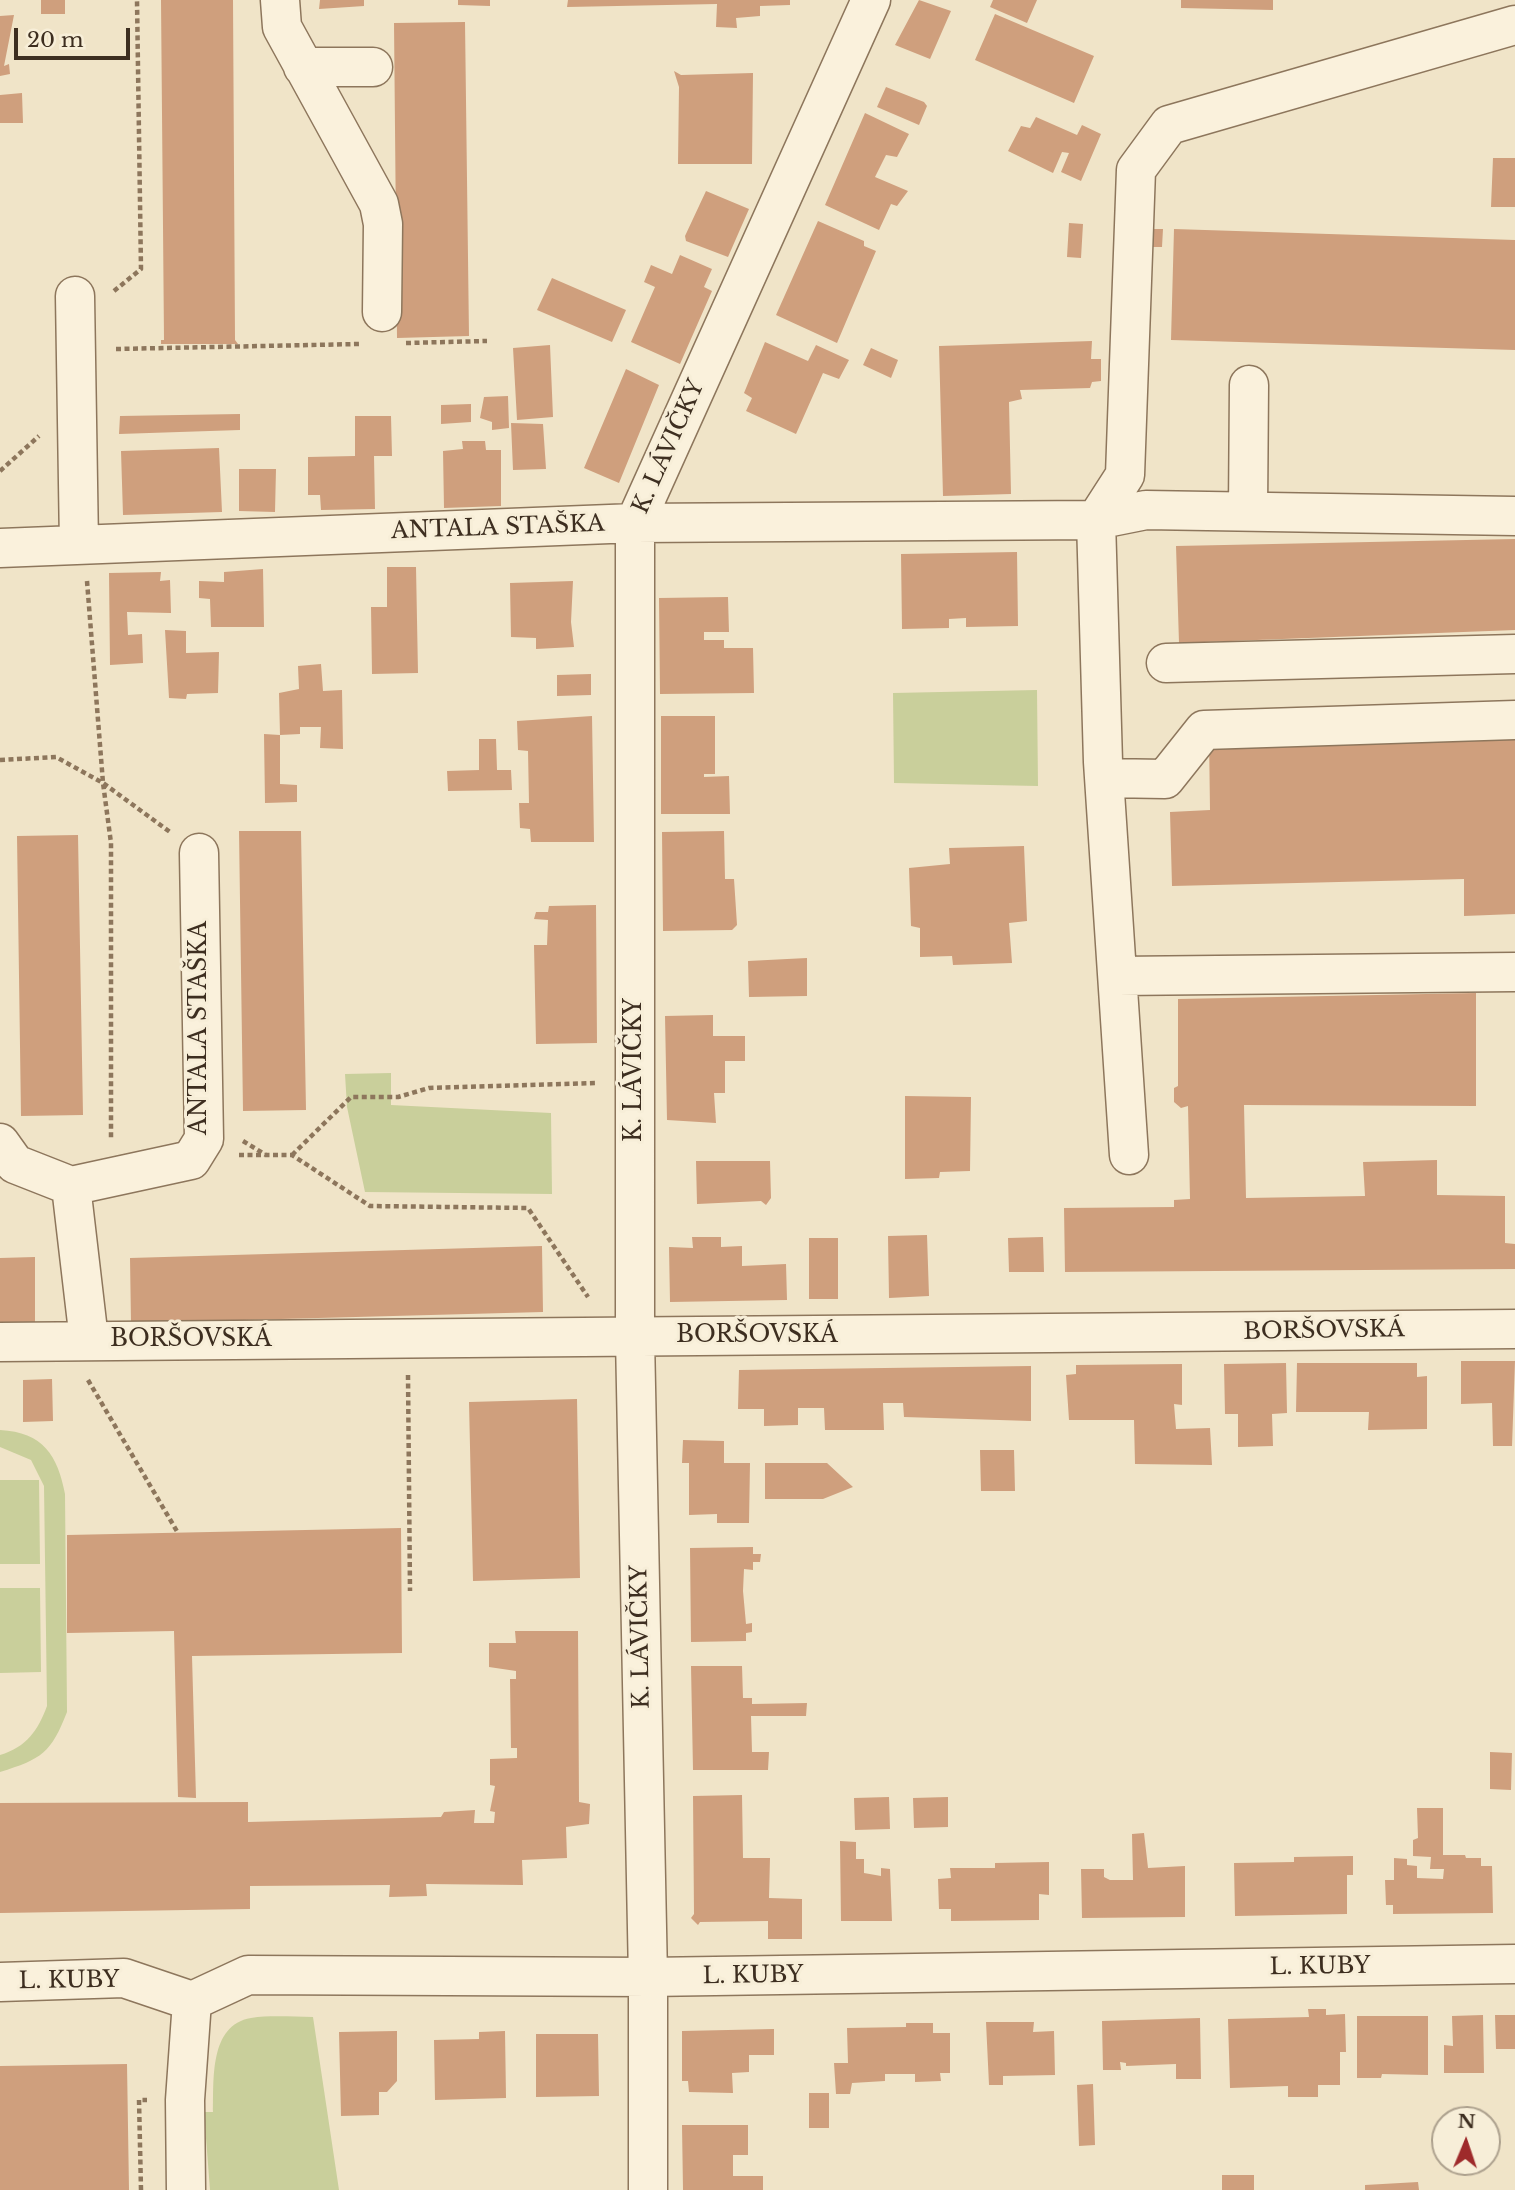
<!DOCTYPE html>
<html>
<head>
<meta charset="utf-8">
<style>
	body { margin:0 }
	#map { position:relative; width:1515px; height:2190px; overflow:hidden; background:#f0e4c8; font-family:"Libre Baskerville",serif }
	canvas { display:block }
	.north { position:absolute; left:1431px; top:2106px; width:70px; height:70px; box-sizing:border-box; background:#f7eed8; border:2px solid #ada18e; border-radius:50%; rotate:2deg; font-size:19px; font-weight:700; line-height:28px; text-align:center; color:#3d2e20 }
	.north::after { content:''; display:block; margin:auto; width:24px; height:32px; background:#9e2a2b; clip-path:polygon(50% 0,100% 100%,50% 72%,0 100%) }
	.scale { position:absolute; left:14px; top:28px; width:116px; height:32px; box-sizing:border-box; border:4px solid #3d2e20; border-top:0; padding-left:9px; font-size:21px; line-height:24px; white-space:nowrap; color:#3d2e20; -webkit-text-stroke:5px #f7eed8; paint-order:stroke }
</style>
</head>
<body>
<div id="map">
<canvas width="1515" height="2190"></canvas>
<div class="north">N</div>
<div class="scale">20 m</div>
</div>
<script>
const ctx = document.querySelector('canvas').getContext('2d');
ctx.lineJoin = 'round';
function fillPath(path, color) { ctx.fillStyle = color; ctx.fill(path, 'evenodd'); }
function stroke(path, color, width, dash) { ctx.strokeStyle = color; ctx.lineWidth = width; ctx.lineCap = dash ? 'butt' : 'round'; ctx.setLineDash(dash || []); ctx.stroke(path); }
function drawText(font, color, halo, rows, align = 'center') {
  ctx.font = font + ' "Libre Baskerville",serif'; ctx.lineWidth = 6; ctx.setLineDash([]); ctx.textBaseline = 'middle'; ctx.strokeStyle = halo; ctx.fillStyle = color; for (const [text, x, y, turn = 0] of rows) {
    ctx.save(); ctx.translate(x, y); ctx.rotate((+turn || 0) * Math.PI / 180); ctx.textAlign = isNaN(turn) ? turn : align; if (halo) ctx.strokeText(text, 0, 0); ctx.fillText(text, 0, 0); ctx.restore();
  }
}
fillPath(new Path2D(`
	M 1037,690 L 1038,786 L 894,783 L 893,693 Z
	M 391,1073 L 391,1105 L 551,1113 L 552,1194 L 365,1192 L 347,1107 L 345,1074 Z
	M 0,1430 C 43,1432 58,1456 65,1494 L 67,1712 C 51,1753 42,1759 0,1772 L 0,1755 C 27,1747 38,1730 47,1706 L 44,1486 L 31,1460 L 0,1447 Z
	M 0,1480 L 39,1480 L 40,1564 L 0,1564 Z
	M 0,1588 L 40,1588 L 41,1672 L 0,1673 Z
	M 313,2017 L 339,2190 L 210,2190 L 204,2112 L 213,2112 C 214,2080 209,2025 251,2018 C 271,2015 293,2017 313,2017 Z`), '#c9cf9b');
fillPath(new Path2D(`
	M 41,0 L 65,0 L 65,14 L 41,14 Z
	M 161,0 L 233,0 L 235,340 L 238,344 L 161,344 L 161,340 L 164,340 Z
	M 320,0 L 364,0 L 364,6 L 319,9 Z
	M 458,0 L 490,0 L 490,6 L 458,5 Z
	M 568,0 L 790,0 L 790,5 L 760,6 L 760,16 L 736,18 L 737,28 L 716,27 L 717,4 L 567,7 Z
	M 919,0 L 951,11 L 930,59 L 895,45 Z
	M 993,0 L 1037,0 L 1027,23 L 990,7 Z
	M 1181,0 L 1273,0 L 1273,10 L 1181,8 Z
	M 995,14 L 1094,56 L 1074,103 L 975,60 Z
	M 14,15 L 4,66 L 9,64 L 10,74 L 0,76 L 0,16 Z
	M 465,22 L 469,336 L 397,338 L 394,23 Z
	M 674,71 L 681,75 L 753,73 L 752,164 L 678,164 L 679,87 Z
	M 886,87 L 924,102 L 927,106 L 919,125 L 877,107 Z
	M 22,93 L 23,123 L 0,123 L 0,95 Z
	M 865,113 L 909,134 L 897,157 L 886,155 L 875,177 L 908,191 L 897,206 L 891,204 L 879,230 L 825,205 Z
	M 1036,117 L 1077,135 L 1082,125 L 1101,134 L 1081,181 L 1061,172 L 1069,153 L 1062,152 L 1053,173 L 1008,151 L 1021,126 L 1030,128 Z
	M 1493,158 L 1515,158 L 1515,207 L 1491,207 Z
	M 706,191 L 749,209 L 728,257 L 686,241 L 685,236 Z
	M 818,221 L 864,241 L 864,246 L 876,251 L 837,343 L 776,315 Z
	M 1069,223 L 1083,224 L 1081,258 L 1067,257 Z
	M 1151,229 L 1163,229 L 1162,247 L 1150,247 Z
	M 1174,229 L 1515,240 L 1515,350 L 1171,340 Z
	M 680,255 L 712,269 L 704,287 L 712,291 L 680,364 L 631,342 L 655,287 L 644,282 L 651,265 L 672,274 Z
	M 552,278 L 626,310 L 612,342 L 537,310 Z
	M 1092,341 L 1091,359 L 1101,359 L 1101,381 L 1092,382 L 1090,388 L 1020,390 L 1022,399 L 1009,402 L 1011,494 L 943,496 L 939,346 Z
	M 765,342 L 808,361 L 816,345 L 849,360 L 839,379 L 823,373 L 796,434 L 746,411 L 752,398 L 744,393 Z
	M 550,345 L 553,417 L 517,420 L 513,348 Z
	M 871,348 L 898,360 L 891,378 L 863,365 Z
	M 626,369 L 659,385 L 619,483 L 584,468 Z
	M 508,396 L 509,428 L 492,430 L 492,422 L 480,418 L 484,397 Z
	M 471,404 L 471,422 L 441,424 L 441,405 Z
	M 240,414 L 240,430 L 119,434 L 120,416 Z
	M 355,416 L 391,416 L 392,456 L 374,456 L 375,509 L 321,510 L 320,495 L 308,495 L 308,457 L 355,456 Z
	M 511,423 L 543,424 L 546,469 L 513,470 Z
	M 462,441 L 485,441 L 486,450 L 501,450 L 501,506 L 444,508 L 443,451 L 463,449 Z
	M 219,448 L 222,512 L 123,515 L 121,451 Z
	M 239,469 L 276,469 L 275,512 L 239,511 Z
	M 1515,539 L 1515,630 L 1179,643 L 1176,546 Z
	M 1017,552 L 1018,626 L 966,627 L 966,618 L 949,619 L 949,628 L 902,629 L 901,554 Z
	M 387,567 L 416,567 L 418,673 L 372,674 L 371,607 L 387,607 Z
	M 263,569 L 264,627 L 211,627 L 210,599 L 199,598 L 199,581 L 224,582 L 224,572 Z
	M 161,572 L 160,581 L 170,580 L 171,613 L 127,612 L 128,635 L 142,634 L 143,663 L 110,665 L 109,573 Z
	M 573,581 L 571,622 L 574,647 L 536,649 L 536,638 L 511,637 L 510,583 Z
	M 728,597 L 729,632 L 704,632 L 704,640 L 724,640 L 724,648 L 753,648 L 754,693 L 660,694 L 659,598 Z
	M 165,630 L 186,631 L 186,653 L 219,652 L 218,693 L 187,694 L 186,699 L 169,698 Z
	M 321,664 L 323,691 L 342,690 L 343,749 L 320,748 L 321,727 L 300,727 L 300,734 L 280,735 L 280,784 L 297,785 L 297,802 L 265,803 L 264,734 L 280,735 L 279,693 L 299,689 L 298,666 Z
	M 591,674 L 591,695 L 557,696 L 557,675 Z
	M 592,716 L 594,842 L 531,842 L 530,829 L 520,828 L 519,803 L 529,803 L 528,751 L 518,750 L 517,721 Z
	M 661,716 L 715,716 L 715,774 L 704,774 L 704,777 L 729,776 L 730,814 L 661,814 Z
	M 1515,728 L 1515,914 L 1464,916 L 1464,879 L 1172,886 L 1170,812 L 1210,810 L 1209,736 Z
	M 479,739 L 496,739 L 497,770 L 511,770 L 512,790 L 448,791 L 447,771 L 479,770 Z
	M 239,831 L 301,831 L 306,1110 L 243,1111 Z
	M 724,831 L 725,879 L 734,879 L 737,925 L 732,930 L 663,931 L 662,832 Z
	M 78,835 L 83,1115 L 21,1116 L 17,836 Z
	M 1024,846 L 1027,921 L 1009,923 L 1012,963 L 953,965 L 952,956 L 920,957 L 920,928 L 911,926 L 909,868 L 950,864 L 949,848 Z
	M 596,905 L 597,1043 L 536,1044 L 534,945 L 547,945 L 548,920 L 534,919 L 536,912 L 548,912 L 549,906 Z
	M 807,958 L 807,996 L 749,997 L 748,961 Z
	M 1476,993 L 1476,1106 L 1244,1105 L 1246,1198 L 1365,1196 L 1363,1162 L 1437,1160 L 1437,1195 L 1505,1196 L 1505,1243 L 1515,1244 L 1515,1269 L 1065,1272 L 1064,1208 L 1174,1207 L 1174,1200 L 1190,1199 L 1188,1106 L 1181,1108 L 1174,1102 L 1174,1088 L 1178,1086 L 1178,999 Z
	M 713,1015 L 713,1036 L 745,1036 L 745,1061 L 725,1061 L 725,1093 L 714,1093 L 716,1123 L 667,1120 L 665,1016 Z
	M 905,1096 L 971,1097 L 970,1171 L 940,1172 L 939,1178 L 905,1179 Z
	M 696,1161 L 770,1161 L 771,1198 L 766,1205 L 761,1201 L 697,1204 Z
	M 927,1235 L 929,1296 L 889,1298 L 888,1236 Z
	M 692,1237 L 721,1237 L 721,1247 L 742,1246 L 742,1266 L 786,1264 L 787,1300 L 670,1302 L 669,1247 L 693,1248 Z
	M 1043,1237 L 1044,1272 L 1009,1272 L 1008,1238 Z
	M 809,1238 L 838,1238 L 838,1299 L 809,1299 Z
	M 542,1246 L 543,1312 L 131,1323 L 130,1258 Z
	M 35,1257 L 35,1323 L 0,1323 L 0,1258 Z
	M 1461,1361 L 1515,1361 L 1512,1446 L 1493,1446 L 1492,1403 L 1461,1404 Z
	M 1286,1363 L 1287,1413 L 1272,1414 L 1273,1446 L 1238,1447 L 1238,1414 L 1225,1414 L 1224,1364 Z
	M 1297,1363 L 1417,1363 L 1417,1377 L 1427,1376 L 1427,1429 L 1368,1430 L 1369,1412 L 1296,1412 Z
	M 1182,1364 L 1182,1405 L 1174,1404 L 1176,1429 L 1210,1428 L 1212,1465 L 1135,1464 L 1134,1420 L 1069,1420 L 1066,1375 L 1076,1374 L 1076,1365 Z
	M 1031,1366 L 1031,1421 L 904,1417 L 903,1403 L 883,1403 L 884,1430 L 825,1430 L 824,1408 L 798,1408 L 798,1425 L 764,1426 L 764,1409 L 738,1409 L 739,1370 Z
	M 52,1379 L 53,1421 L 23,1422 L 23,1380 Z
	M 577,1399 L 580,1578 L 473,1581 L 469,1402 Z
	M 683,1440 L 724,1441 L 724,1463 L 750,1463 L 749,1523 L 717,1523 L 717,1514 L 689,1515 L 689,1463 L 682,1463 Z
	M 980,1450 L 1014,1450 L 1015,1491 L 981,1491 Z
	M 765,1463 L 827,1463 L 853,1487 L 823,1499 L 765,1499 Z
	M 401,1528 L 402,1653 L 192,1656 L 196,1798 L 178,1797 L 174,1631 L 67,1633 L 67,1535 Z
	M 753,1547 L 753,1554 L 761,1554 L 760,1562 L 753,1562 L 753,1570 L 744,1569 L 743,1591 L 746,1624 L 752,1623 L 752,1632 L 746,1633 L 746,1641 L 691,1642 L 690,1548 Z
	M 515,1631 L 578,1631 L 579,1802 L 590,1804 L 589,1824 L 566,1827 L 567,1858 L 522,1860 L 523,1885 L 426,1884 L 427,1896 L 389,1897 L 390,1885 L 250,1886 L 250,1909 L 0,1913 L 0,1803 L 248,1802 L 248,1822 L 441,1817 L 444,1812 L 475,1810 L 474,1823 L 494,1823 L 495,1812 L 490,1811 L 495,1786 L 490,1785 L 490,1759 L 517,1758 L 517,1748 L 511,1748 L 510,1679 L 516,1679 L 516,1671 L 489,1667 L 489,1643 L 516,1643 Z
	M 691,1666 L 742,1666 L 743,1698 L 752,1698 L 752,1704 L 807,1703 L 806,1716 L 751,1716 L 752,1752 L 769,1752 L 768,1770 L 693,1770 Z
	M 1490,1752 L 1512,1753 L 1511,1790 L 1490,1789 Z
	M 742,1795 L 743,1858 L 770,1858 L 769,1898 L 802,1899 L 802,1939 L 768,1939 L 768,1921 L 700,1922 L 698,1925 L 691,1918 L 694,1914 L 693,1796 Z
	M 889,1797 L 890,1829 L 855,1830 L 854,1798 Z
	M 948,1797 L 948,1827 L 914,1828 L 913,1798 Z
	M 1417,1808 L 1443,1808 L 1443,1855 L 1465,1855 L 1466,1858 L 1481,1858 L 1481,1866 L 1492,1866 L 1493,1913 L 1393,1914 L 1393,1905 L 1386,1905 L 1385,1880 L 1394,1880 L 1394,1858 L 1407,1859 L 1407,1865 L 1417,1866 L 1417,1878 L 1443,1879 L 1444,1869 L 1430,1869 L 1431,1857 L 1413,1856 L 1413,1840 L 1418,1838 Z
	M 1144,1833 L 1148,1868 L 1185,1866 L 1185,1917 L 1082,1918 L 1081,1869 L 1104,1869 L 1104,1877 L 1110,1880 L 1133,1880 L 1132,1834 Z
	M 840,1841 L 856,1842 L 856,1859 L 864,1859 L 864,1873 L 881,1876 L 881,1868 L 890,1869 L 892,1921 L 841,1921 Z
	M 1353,1856 L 1353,1875 L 1347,1875 L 1347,1914 L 1235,1916 L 1234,1863 L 1294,1862 L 1294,1857 Z
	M 1049,1862 L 1049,1895 L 1039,1894 L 1039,1920 L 951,1921 L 951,1909 L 939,1909 L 938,1879 L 951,1878 L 950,1868 L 995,1868 L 995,1863 Z
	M 1308,2009 L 1326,2009 L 1326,2015 L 1345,2014 L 1346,2052 L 1340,2052 L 1340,2085 L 1318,2085 L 1318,2097 L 1288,2097 L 1288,2086 L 1230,2088 L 1228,2019 L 1309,2017 Z
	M 1483,2015 L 1484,2073 L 1444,2073 L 1444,2045 L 1453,2046 L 1452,2016 Z
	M 1495,2015 L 1515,2015 L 1515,2049 L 1496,2049 Z
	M 1357,2016 L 1428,2016 L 1428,2075 L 1382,2074 L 1381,2078 L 1357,2078 Z
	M 1200,2018 L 1201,2079 L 1176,2079 L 1176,2064 L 1126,2066 L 1126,2063 L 1120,2062 L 1121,2070 L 1103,2070 L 1102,2021 Z
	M 986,2022 L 1034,2022 L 1033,2032 L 1054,2031 L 1055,2075 L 1003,2076 L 1003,2085 L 989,2085 Z
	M 906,2023 L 933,2023 L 933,2033 L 950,2033 L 950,2073 L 940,2073 L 941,2081 L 915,2082 L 915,2074 L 885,2074 L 885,2081 L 852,2083 L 850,2094 L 836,2094 L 834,2063 L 848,2063 L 847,2028 L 906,2027 Z
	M 774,2029 L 774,2055 L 749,2055 L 749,2072 L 732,2073 L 733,2093 L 689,2092 L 688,2081 L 682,2081 L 682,2031 Z
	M 397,2031 L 397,2081 L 387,2092 L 379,2092 L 379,2115 L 341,2116 L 339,2032 Z
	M 505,2031 L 506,2098 L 435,2100 L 434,2040 L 479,2039 L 479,2032 Z
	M 536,2034 L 598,2034 L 599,2096 L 536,2097 Z
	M 127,2064 L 129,2190 L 0,2190 L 0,2066 Z
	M 1093,2084 L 1095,2145 L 1079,2146 L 1077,2085 Z
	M 809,2093 L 829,2093 L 829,2128 L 809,2128 Z
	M 682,2125 L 748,2125 L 748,2155 L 733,2155 L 733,2176 L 763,2176 L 763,2190 L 683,2190 Z
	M 1222,2175 L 1254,2175 L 1254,2190 L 1222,2190 Z
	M 1418,2182 L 1419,2190 L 1365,2190 L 1365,2185 Z`), '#cf9f7d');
const minor = new Path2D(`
	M 280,0 L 282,27 L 379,204 L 383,224 L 382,312
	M 303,67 L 373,67
	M 75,296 L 79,545
	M 1248,511 L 1249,385
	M 0,548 L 635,523 L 1096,520 L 1146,510 L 1515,516
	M 1166,663 L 1515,654
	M 1104,778 L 1165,779 L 1204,730 L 1515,720
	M 1118,976 L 1515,972
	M 0,1143 L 15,1164 L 71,1186 L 191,1160 L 204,1139 L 199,853
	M 1129,1155 L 1103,762 L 1096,520 L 1125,475 L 1136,170 L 1169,125 L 1515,25
	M 71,1186 L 89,1340
	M 0,1342 L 1515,1329
	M 0,1982 L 124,1978 L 192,2001 L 248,1975 L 648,1977 L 1515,1964
	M 186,2190 L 185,2100 L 192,2001
	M 648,2190 L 648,1977 L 635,1338 L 635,523 L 871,0`);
stroke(minor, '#8d765c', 41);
stroke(new Path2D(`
	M 114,291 L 141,269 L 137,0
	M 406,343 L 487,341
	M 116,349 L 359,344
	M 0,471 L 39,436
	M 87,581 L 103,783 L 111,843 L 111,1138
	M 0,760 L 56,757 L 103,783 L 170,832
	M 243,1141 L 266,1155
	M 239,1155 L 292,1155 L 370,1206 L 528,1208 L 588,1297
	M 292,1155 L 351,1097 L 398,1097 L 429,1088 L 598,1083
	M 408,1375 L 410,1591
	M 88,1380 L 178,1533
	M 141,2190 L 139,2100 L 147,2100`), '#8d765c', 4.5, [5, 3.5]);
stroke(minor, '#faf1dc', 38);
drawText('23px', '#3d2e20', '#f7eed8', [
	["K. LÁVIČKY",669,447,-66],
	["ANTALA STAŠKA",498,528,-2],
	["ANTALA STAŠKA",200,1028,-90],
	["K. LÁVIČKY",635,1070,-90],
	["BORŠOVSKÁ",1324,1331,-1],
	["BORŠOVSKÁ",757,1336],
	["BORŠOVSKÁ",191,1340],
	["K. LÁVIČKY",641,1637,-91],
	["L. KUBY",1320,1967,-1],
	["L. KUBY",753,1976,-1],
	["L. KUBY",69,1981,-1]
]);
</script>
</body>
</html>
